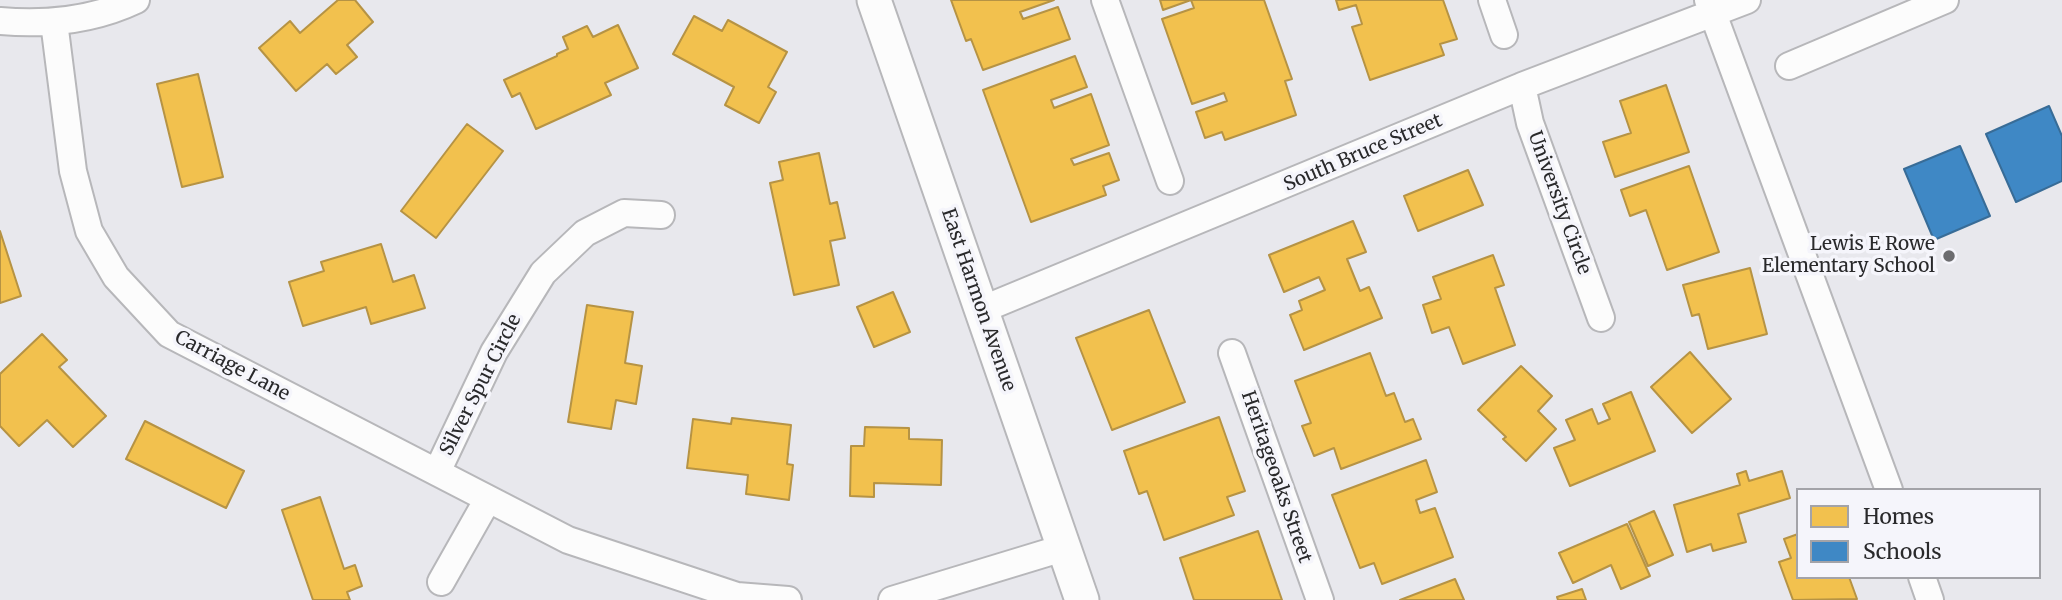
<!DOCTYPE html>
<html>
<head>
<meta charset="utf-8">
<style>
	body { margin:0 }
	#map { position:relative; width:2062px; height:600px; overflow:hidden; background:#e8e8ed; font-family:Merriweather,serif }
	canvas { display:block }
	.legend { position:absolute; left:1796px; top:488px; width:245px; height:91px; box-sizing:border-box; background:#f5f5fb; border:2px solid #a3a3a8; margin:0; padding:9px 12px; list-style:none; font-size:21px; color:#29292b }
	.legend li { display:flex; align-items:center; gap:14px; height:35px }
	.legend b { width:35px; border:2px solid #a3a3a8 }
</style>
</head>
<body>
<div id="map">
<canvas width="2062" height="600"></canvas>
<ul class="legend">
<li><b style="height:19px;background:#f2c14e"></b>Homes</li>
<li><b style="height:19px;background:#3f88c5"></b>Schools</li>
</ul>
</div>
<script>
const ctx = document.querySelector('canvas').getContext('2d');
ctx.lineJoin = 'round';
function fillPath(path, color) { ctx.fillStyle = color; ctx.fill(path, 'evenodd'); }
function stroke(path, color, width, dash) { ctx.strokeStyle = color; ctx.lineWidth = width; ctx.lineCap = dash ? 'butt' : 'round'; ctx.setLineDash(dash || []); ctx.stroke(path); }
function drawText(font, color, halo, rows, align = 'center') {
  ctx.font = font + ' Merriweather,serif'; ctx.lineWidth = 7; ctx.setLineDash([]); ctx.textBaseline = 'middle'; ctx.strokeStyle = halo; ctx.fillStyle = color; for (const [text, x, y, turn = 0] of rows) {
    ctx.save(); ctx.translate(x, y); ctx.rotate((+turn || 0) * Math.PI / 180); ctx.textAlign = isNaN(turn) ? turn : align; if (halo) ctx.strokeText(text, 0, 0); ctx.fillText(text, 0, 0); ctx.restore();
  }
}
const homes = new Path2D(`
	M 338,0 L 355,0 L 373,22 L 347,45 L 357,57 L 336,74 L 327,64 L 296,91 L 259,48 L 290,21 L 300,33 Z
	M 951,0 L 1054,0 L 1020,12 L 1023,19 L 1058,7 L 1070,39 L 983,70 L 971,39 L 966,41 Z
	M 1160,0 L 1264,0 L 1292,79 L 1285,81 L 1296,115 L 1225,140 L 1222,132 L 1205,138 L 1196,112 L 1227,101 L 1224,93 L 1192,104 L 1162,19 L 1194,8 L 1191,0 L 1163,10 Z
	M 1336,0 L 1443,0 L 1457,39 L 1440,44 L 1444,55 L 1370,80 L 1352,27 L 1362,24 L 1356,5 L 1339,10 Z
	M 694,16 L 722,31 L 728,20 L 787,52 L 768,87 L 776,92 L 759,123 L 725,105 L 734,87 L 673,54 Z
	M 618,25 L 638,68 L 605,83 L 611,95 L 536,129 L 520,93 L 512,97 L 504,80 L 557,56 L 557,54 L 568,49 L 563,37 L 587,26 L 593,37 Z
	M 1075,56 L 1087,87 L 1051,100 L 1054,108 L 1091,94 L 1109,145 L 1071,159 L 1074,165 L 1109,153 L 1119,180 L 1103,186 L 1106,195 L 1031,222 L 983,90 Z
	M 198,74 L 223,177 L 182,187 L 157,84 Z
	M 1666,85 L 1689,152 L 1615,177 L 1603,142 L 1631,133 L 1620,101 Z
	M 467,124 L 503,151 L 436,238 L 401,211 Z
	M 819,153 L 830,204 L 837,202 L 845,238 L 830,241 L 839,285 L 794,295 L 770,183 L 783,180 L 779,162 Z
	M 1689,166 L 1719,252 L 1667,270 L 1646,210 L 1630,216 L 1621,190 Z
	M 1468,170 L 1483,205 L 1418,231 L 1404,196 Z
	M 1353,221 L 1366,252 L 1347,259 L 1360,291 L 1369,287 L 1382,318 L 1304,350 L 1290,315 L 1302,310 L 1299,301 L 1325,290 L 1319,277 L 1284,292 L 1269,255 Z
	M 0,231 L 21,296 L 0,303 Z
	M 381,244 L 393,282 L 414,275 L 425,308 L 371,324 L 366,307 L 303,326 L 289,282 L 324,271 L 321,262 Z
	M 1493,255 L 1504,285 L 1495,288 L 1515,345 L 1463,364 L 1449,327 L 1432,333 L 1423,305 L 1441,299 L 1433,277 Z
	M 1750,268 L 1767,334 L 1708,349 L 1699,314 L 1692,316 L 1683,285 Z
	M 893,292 L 910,332 L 874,347 L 857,307 Z
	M 587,305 L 633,312 L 625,363 L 642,366 L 636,404 L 616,400 L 611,429 L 568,422 Z
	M 1149,310 L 1185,402 L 1112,430 L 1076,338 Z
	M 42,334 L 67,360 L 59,367 L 106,416 L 73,447 L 47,420 L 19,446 L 0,426 L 0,374 Z
	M 1690,352 L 1731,399 L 1692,433 L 1651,387 Z
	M 1370,353 L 1386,396 L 1394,393 L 1405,422 L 1413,419 L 1421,439 L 1341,469 L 1334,448 L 1314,456 L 1302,426 L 1311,423 L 1295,381 Z
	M 1521,366 L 1552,396 L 1538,411 L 1556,429 L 1526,461 L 1503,439 L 1506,437 L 1478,410 Z
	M 1631,392 L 1655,451 L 1570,486 L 1554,448 L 1575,440 L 1566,420 L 1592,409 L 1598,424 L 1610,419 L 1603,404 Z
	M 1219,417 L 1245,491 L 1227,497 L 1234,515 L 1164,540 L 1147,491 L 1139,494 L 1124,451 Z
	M 732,418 L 791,425 L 787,464 L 793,465 L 789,500 L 746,494 L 748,475 L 687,468 L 693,419 L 731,424 Z
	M 145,421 L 244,471 L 226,508 L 126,459 Z
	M 865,427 L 909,428 L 909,439 L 942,440 L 941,485 L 874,483 L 874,497 L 850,496 L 851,446 L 864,446 Z
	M 1426,460 L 1437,492 L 1416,500 L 1420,513 L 1435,508 L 1453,557 L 1382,584 L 1374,563 L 1360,568 L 1332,495 Z
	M 1746,471 L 1749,481 L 1782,471 L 1790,498 L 1738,514 L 1746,542 L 1713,551 L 1711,544 L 1687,552 L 1674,505 L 1740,485 L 1737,474 Z
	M 320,497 L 344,569 L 355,565 L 362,586 L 347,592 L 350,600 L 313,600 L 282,510 Z
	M 1654,511 L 1673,555 L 1648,566 L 1629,522 Z
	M 1627,524 L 1650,576 L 1621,589 L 1611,565 L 1573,583 L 1559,553 Z
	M 1258,531 L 1282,600 L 1194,600 L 1180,558 Z
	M 1798,534 L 1798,577 L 1849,577 L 1857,599 L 1793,600 L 1779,562 L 1791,558 L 1784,539 Z
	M 1455,579 L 1464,600 L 1400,600 Z
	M 1582,589 L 1586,600 L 1558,600 L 1557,597 Z`);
fillPath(homes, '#f2c14e');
stroke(homes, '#b69344', 2);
const schools = new Path2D(`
	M 2049,106 L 2062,136 L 2062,181 L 2016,202 L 1986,134 Z
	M 1960,146 L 1990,216 L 1934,240 L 1904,169 Z`);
fillPath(schools, '#3f88c5');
stroke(schools, '#386c97', 2);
const minor = new Path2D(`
	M 1105,0 L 1170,181
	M 1492,0 L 1504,35
	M 1708,0 L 1889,490
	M 0,21 C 46,25 94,20 136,0
	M 54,22 L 73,171 L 89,231 L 116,277 L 169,334 L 568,540 L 737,596 L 788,600
	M 1789,66 L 1945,0
	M 1522,86 L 1530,123 L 1601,318
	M 981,310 L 1522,86 L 1747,0
	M 1232,353 L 1320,600
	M 437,472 L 494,352 L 543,273 L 585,233 L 624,213 L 661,215
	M 1922,577 L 1930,600
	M 441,582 L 488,499
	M 892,600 L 1063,548`);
const major = new Path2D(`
	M 874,0 L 1082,600`);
stroke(minor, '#b7b7ba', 30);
stroke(major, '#b7b7ba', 37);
stroke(minor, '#fcfcfc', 26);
stroke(major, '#fcfcfc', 33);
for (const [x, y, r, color] of [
	[1949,256,7,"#6c6c6f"]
]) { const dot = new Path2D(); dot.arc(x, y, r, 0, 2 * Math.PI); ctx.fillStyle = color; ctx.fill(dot); stroke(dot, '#f5f5fb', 2.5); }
drawText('19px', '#29292b', '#f5f5fb', [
	["South Bruce Street",1363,153,-23],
	["University Circle",1559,203,70],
	["East Harmon Avenue",978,300,71],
	["Carriage Lane",232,366,28],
	["Silver Spur Circle",481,385,-63],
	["Heritageoaks Street",1276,477,71]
]);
drawText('19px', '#29292b', '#f5f5fb', [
	["Lewis E Rowe",1935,245],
	["Elementary School",1935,267]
], 'right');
</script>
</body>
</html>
